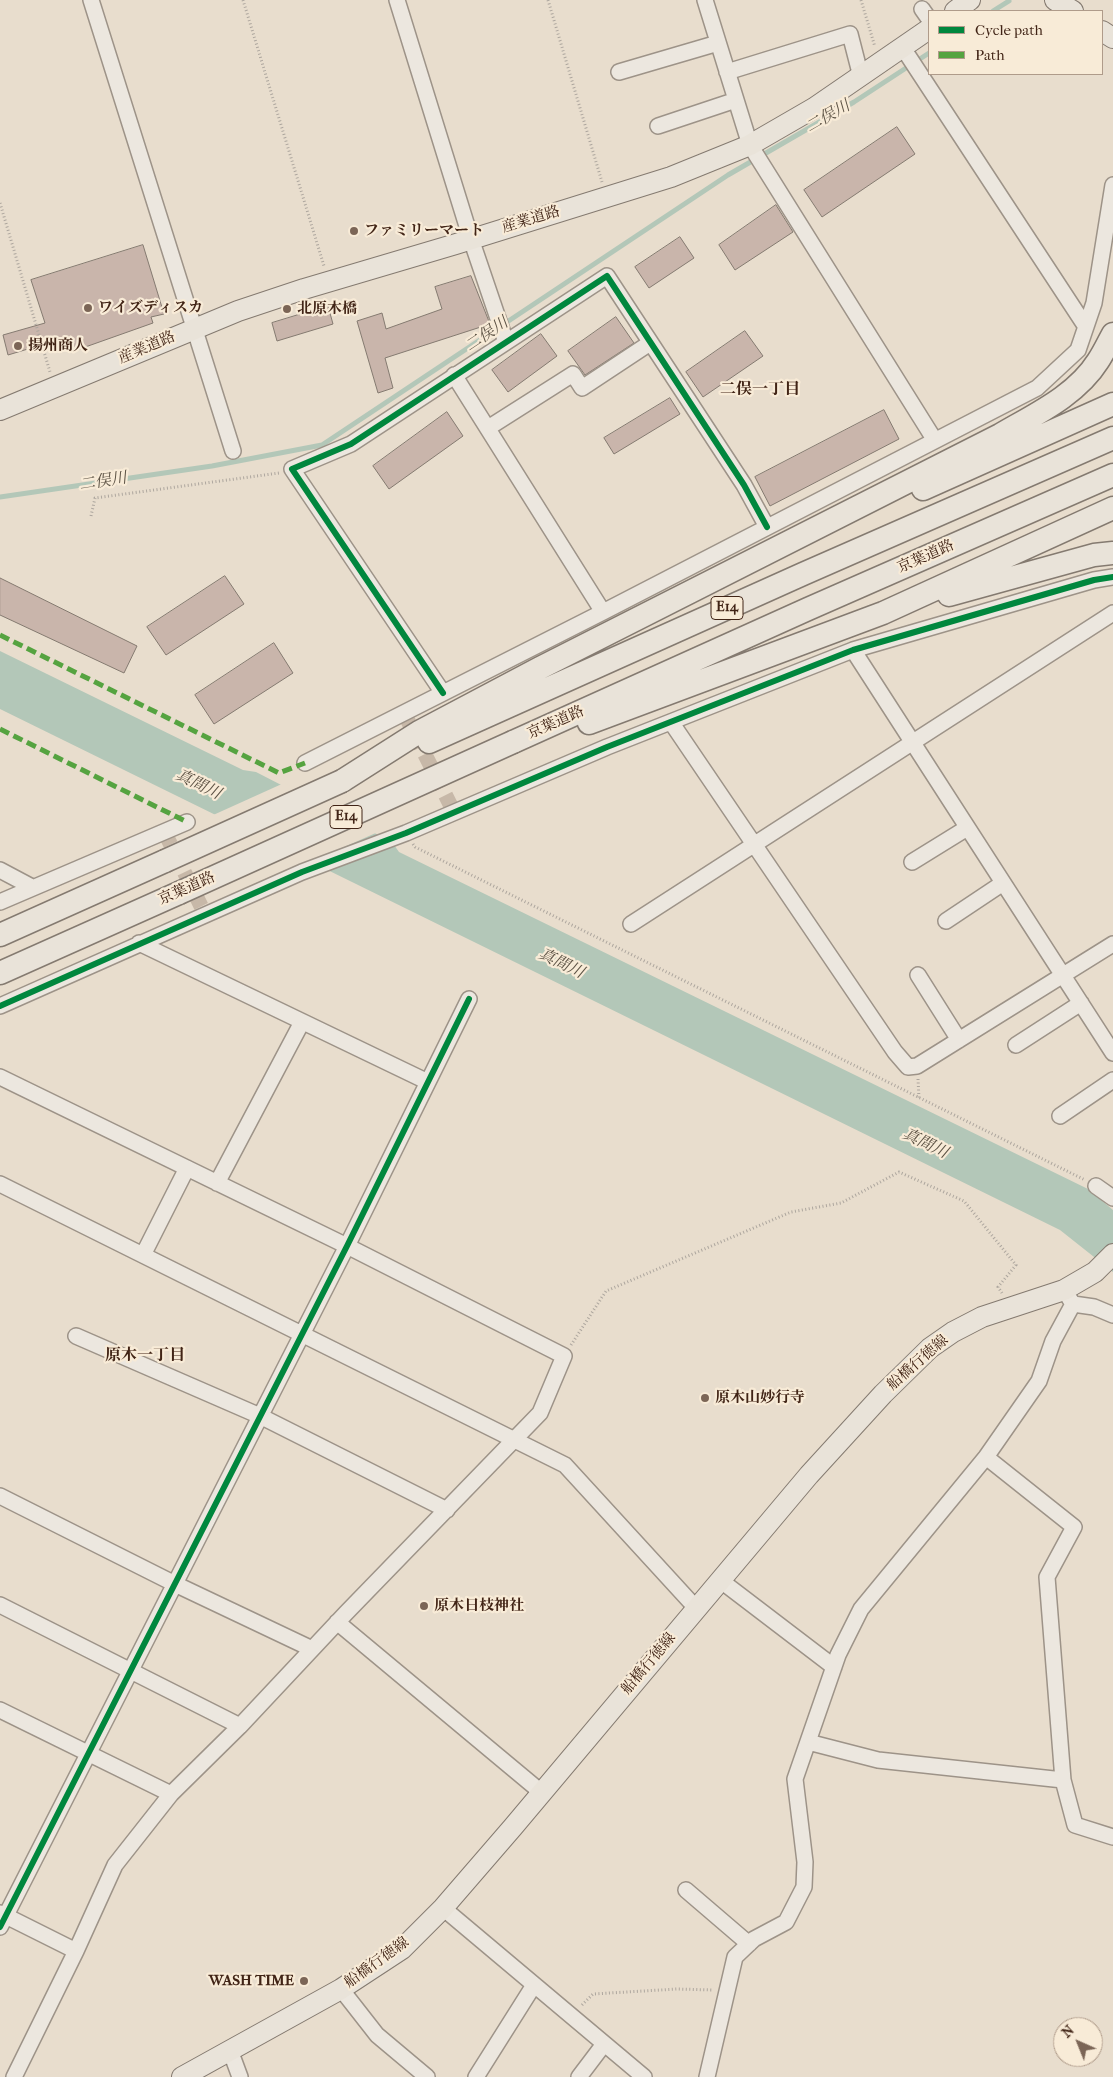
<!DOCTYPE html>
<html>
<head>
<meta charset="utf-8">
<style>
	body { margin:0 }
	#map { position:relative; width:1113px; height:2077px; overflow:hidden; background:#e8ddcd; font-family:"IM FELL French Canon",serif }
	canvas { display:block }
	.legend { position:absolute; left:928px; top:10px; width:175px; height:65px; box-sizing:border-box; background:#f8ebd7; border:1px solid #af9b8a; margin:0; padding:6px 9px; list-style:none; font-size:15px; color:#412416 }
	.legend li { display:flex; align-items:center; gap:10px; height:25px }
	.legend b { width:25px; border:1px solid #af9b8a }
	.north { position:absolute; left:1053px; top:2017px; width:50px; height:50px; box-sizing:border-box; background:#f8ebd7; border:1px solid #af9b8a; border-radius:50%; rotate:316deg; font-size:14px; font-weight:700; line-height:20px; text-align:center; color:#412416 }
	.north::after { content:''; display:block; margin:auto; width:18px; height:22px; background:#7b6556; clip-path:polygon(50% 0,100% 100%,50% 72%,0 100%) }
</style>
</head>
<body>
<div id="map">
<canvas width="1113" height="2077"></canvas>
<ul class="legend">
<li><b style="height:6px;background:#00873e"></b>Cycle path</li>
<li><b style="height:6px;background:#55a340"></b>Path</li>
</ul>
<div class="north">N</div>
</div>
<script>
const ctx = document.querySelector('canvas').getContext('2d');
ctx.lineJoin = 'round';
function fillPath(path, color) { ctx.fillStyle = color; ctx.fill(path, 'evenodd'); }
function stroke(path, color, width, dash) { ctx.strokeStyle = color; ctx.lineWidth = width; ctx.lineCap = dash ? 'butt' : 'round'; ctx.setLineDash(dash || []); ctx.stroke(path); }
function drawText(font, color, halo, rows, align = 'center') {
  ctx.font = font + ' "IM FELL French Canon","Noto Serif JP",serif'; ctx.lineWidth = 4.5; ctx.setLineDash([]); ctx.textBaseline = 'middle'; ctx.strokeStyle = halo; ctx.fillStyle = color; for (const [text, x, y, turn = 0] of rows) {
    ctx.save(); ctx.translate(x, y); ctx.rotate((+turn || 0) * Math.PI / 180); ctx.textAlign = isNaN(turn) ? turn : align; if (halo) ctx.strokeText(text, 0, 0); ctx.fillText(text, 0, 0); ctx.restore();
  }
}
fillPath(new Path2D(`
	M 0,651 L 243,770 L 256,772 L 392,842 L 399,852 L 1088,1189 L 1113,1210 L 1113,1272 L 1060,1230 L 0,709 Z`), '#b3c7b8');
fillPath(new Path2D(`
	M 284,783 L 378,832 L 306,864 L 211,816 Z`), '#e8ddcd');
stroke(new Path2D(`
	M 993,11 L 1009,1
	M 0,497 L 212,466 L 322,445 L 728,175 L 854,102 L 929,53`), '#b3c7b8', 5);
const building = new Path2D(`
	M 897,127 L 915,154 L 822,217 L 804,190 Z
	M 776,205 L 793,232 L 735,270 L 719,245 Z
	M 680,237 L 694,258 L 649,288 L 635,267 Z
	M 143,245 L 164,314 L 151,317 L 153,323 L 74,351 L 71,341 L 52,347 L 51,342 L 8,355 L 3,335 L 45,323 L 31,280 Z
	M 471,276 L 490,324 L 385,358 L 393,388 L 378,393 L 357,321 L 382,313 L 386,329 L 442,309 L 435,287 Z
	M 328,306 L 333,324 L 277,341 L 272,323 Z
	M 616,317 L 634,343 L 585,375 L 568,351 Z
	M 745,331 L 763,356 L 703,397 L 686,372 Z
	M 541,334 L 557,356 L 508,392 L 492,370 Z
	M 670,398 L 680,414 L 614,454 L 604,438 Z
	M 884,410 L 899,439 L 770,506 L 755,477 Z
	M 447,412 L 463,436 L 389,489 L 373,466 Z
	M 225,576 L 244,604 L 166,655 L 147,627 Z
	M 0,578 L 137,646 L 124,673 L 0,615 Z
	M 274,643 L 293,673 L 214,724 L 195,695 Z`);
fillPath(building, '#c9b5ab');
stroke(building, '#847a70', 1);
stroke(new Path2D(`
	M 404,713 L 454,812
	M 164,831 L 205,914`), '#c7b8a8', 15, [15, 8]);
const minor = new Path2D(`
	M 91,0 L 233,451
	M 397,0 L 471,239 L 506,342
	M 705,0 L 750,145 L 934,439
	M 922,9 L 929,19
	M 903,48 L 1086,327
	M 619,72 L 718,43
	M 727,72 L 850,34 L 861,77
	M 658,126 L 736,100
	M 454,375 L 603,612
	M 488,428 L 573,374 L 582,388 L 650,343
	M 853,650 L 1113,1053
	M 443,693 L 292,469 L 351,444 L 607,276 L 744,485 L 767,527
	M 671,722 L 895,1052 L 908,1067 L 917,1066 L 1113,944
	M 305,763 L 603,612 L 1037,388 L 1078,350 L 1094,303 L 1113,185
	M 912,862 L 967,828
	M 0,870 L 32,887
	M 0,902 L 187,822
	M 946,921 L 1003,883
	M 631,924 L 1113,613
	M 139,943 L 428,1082
	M 918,975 L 959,1040
	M 0,1006 L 302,872 L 406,833 L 607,747 L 853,650 L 1094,580 L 1113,577
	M 1016,1045 L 1081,1003
	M 0,1077 L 347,1246 L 564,1356 L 540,1413 L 346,1613 L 240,1726 L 171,1794 L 115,1865 L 76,1951 L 14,2077
	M 1060,1116 L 1113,1080
	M 217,1183 L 302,1022
	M 0,1184 L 565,1465 L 696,1608
	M 1096,1186 L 1113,1198
	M 143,1255 L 187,1168
	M 1073,1304 L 1094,1307 L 1113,1315
	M 76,1336 L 260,1416 L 447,1510
	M 986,1457 L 1074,1527 L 1047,1577 L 1063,1780 L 1075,1825 L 1113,1837
	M 0,1496 L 175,1584 L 312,1649
	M 720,1580 L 834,1667
	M 0,1605 L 240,1726
	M 337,1622 L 541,1792
	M 0,1710 L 171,1794
	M 808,1742 L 878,1760 L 1063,1780
	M 686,1890 L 749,1944
	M 443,1908 L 644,2077
	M 0,1913 L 76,1951
	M 0,1927 L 347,1246 L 469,999
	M 341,1989 L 377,2035 L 427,2077
	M 230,2050 L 240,2077
	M 476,2077 L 534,1985
	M 579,2077 L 604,2044
	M 707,2077 L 735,1957 L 754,1939 L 786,1922 L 804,1887 L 805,1862 L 795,1779 L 838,1655 L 861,1609 L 986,1457 L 1039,1381 L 1053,1341 L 1073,1304 L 1064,1290`);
const major = new Path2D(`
	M 1055,0 L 1073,11
	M 955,11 L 970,0
	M 1102,31 L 1113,38
	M 0,410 L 238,311 L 304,289 L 456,244 L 671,177 L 750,145 L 814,108 L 929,29
	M 182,2077 L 341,1989 L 402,1949 L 443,1908 L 513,1827 L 809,1475 L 883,1394 L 930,1348 L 953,1332 L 982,1317 L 1064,1290 L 1095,1272 L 1113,1254`);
const highway = new Path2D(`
	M 923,489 L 1113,404
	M 949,595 L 1094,555 L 1113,553
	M 589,723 L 883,613 L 1113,508
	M 429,742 L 803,574 L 1113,438
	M 513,742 L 808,609 L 1113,475
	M 342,781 L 419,732 L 540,668 L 1000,435 C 1034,415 1076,396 1098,361 C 1104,352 1108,343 1113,334
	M 0,935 L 165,861
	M 0,973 L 179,893`);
stroke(minor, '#9d9388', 18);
stroke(major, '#847a70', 22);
stroke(highway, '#847a70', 25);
stroke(new Path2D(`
	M 243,0 L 324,266
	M 548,0 L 602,182
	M 861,0 L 875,47
	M 0,203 L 50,372
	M 91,516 L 95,498 L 279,473
	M 413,844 L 415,847 L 1085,1180
	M 918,1079 L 919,1098
	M 571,1345 L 606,1291 L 791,1212 L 841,1203 L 899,1172 L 964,1201 L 1016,1265 L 998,1287 L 1002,1293
	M 582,2005 L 593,1994 L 677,1989 L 713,1990`), '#ada69e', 3, [1, 2.5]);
stroke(minor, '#ece7df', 15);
stroke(major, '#e9e3d9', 20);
stroke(highway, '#e9e3d9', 22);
const highwayBridge = new Path2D(`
	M 165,861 L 342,781
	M 179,893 L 513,742`);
stroke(highwayBridge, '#847a70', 25, []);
stroke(highwayBridge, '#e9e3d9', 22);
stroke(new Path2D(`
	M 0,635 L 279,773 L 305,763
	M 0,729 L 187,822`), '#55a340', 5, [10, 5]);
stroke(new Path2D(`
	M 443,693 L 292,469 L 351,444 L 607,276 L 744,485 L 767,527
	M 0,1006 L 302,872 L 406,833 L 607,747 L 853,650 L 1094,580 L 1113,577
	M 0,1927 L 347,1246 L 469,999`), '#00873e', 6);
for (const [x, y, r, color] of [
	[354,231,5,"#7b6556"],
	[88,308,5,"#7b6556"],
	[287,309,5,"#7b6556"],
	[18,346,5,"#7b6556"],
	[705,1398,5,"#7b6556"],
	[424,1606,5,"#7b6556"],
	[304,1981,5,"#7b6556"]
]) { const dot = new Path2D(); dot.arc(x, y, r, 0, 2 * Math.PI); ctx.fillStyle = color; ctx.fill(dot); stroke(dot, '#f8ebd7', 2); }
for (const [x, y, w] of [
	[727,608,32],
	[346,817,32]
]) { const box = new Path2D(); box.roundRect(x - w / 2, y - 11.5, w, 23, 4); ctx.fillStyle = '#f8ebd7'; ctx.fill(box); stroke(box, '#412416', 1); }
drawText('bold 14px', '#412416', null, [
	["E14",727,608],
	["E14",346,817]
]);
drawText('15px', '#412416', '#f8ebd7', [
	["産業道路",531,220,-17],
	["産業道路",147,348,-23],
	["京葉道路",926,557,-24],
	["京葉道路",556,723,-24],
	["京葉道路",187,889,-24],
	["船橋行徳線",918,1363,-41],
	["船橋行徳線",649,1664,-50],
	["船橋行徳線",377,1963,-36]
]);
drawText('bold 15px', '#412416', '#f8ebd7', [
	["ファミリーマート",364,231],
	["ワイズディスカ",98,308],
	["北原木橋",297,309],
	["揚州商人",28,346],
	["原木山妙行寺",715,1398],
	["原木日枝神社",434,1606],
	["WASH TIME",294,1981,"right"]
], 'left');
drawText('italic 16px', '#5c5244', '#f8ebd7', [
	["二俣川",828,117,-30],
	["二俣川",487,335,-34],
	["二俣川",103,482,-9],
	["真間川",198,785,26],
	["真間川",561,964,26],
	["真間川",925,1144,26]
]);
drawText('bold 16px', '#412416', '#f8ebd7', [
	["二俣一丁目",760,390],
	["原木一丁目",145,1356]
]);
</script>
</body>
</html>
